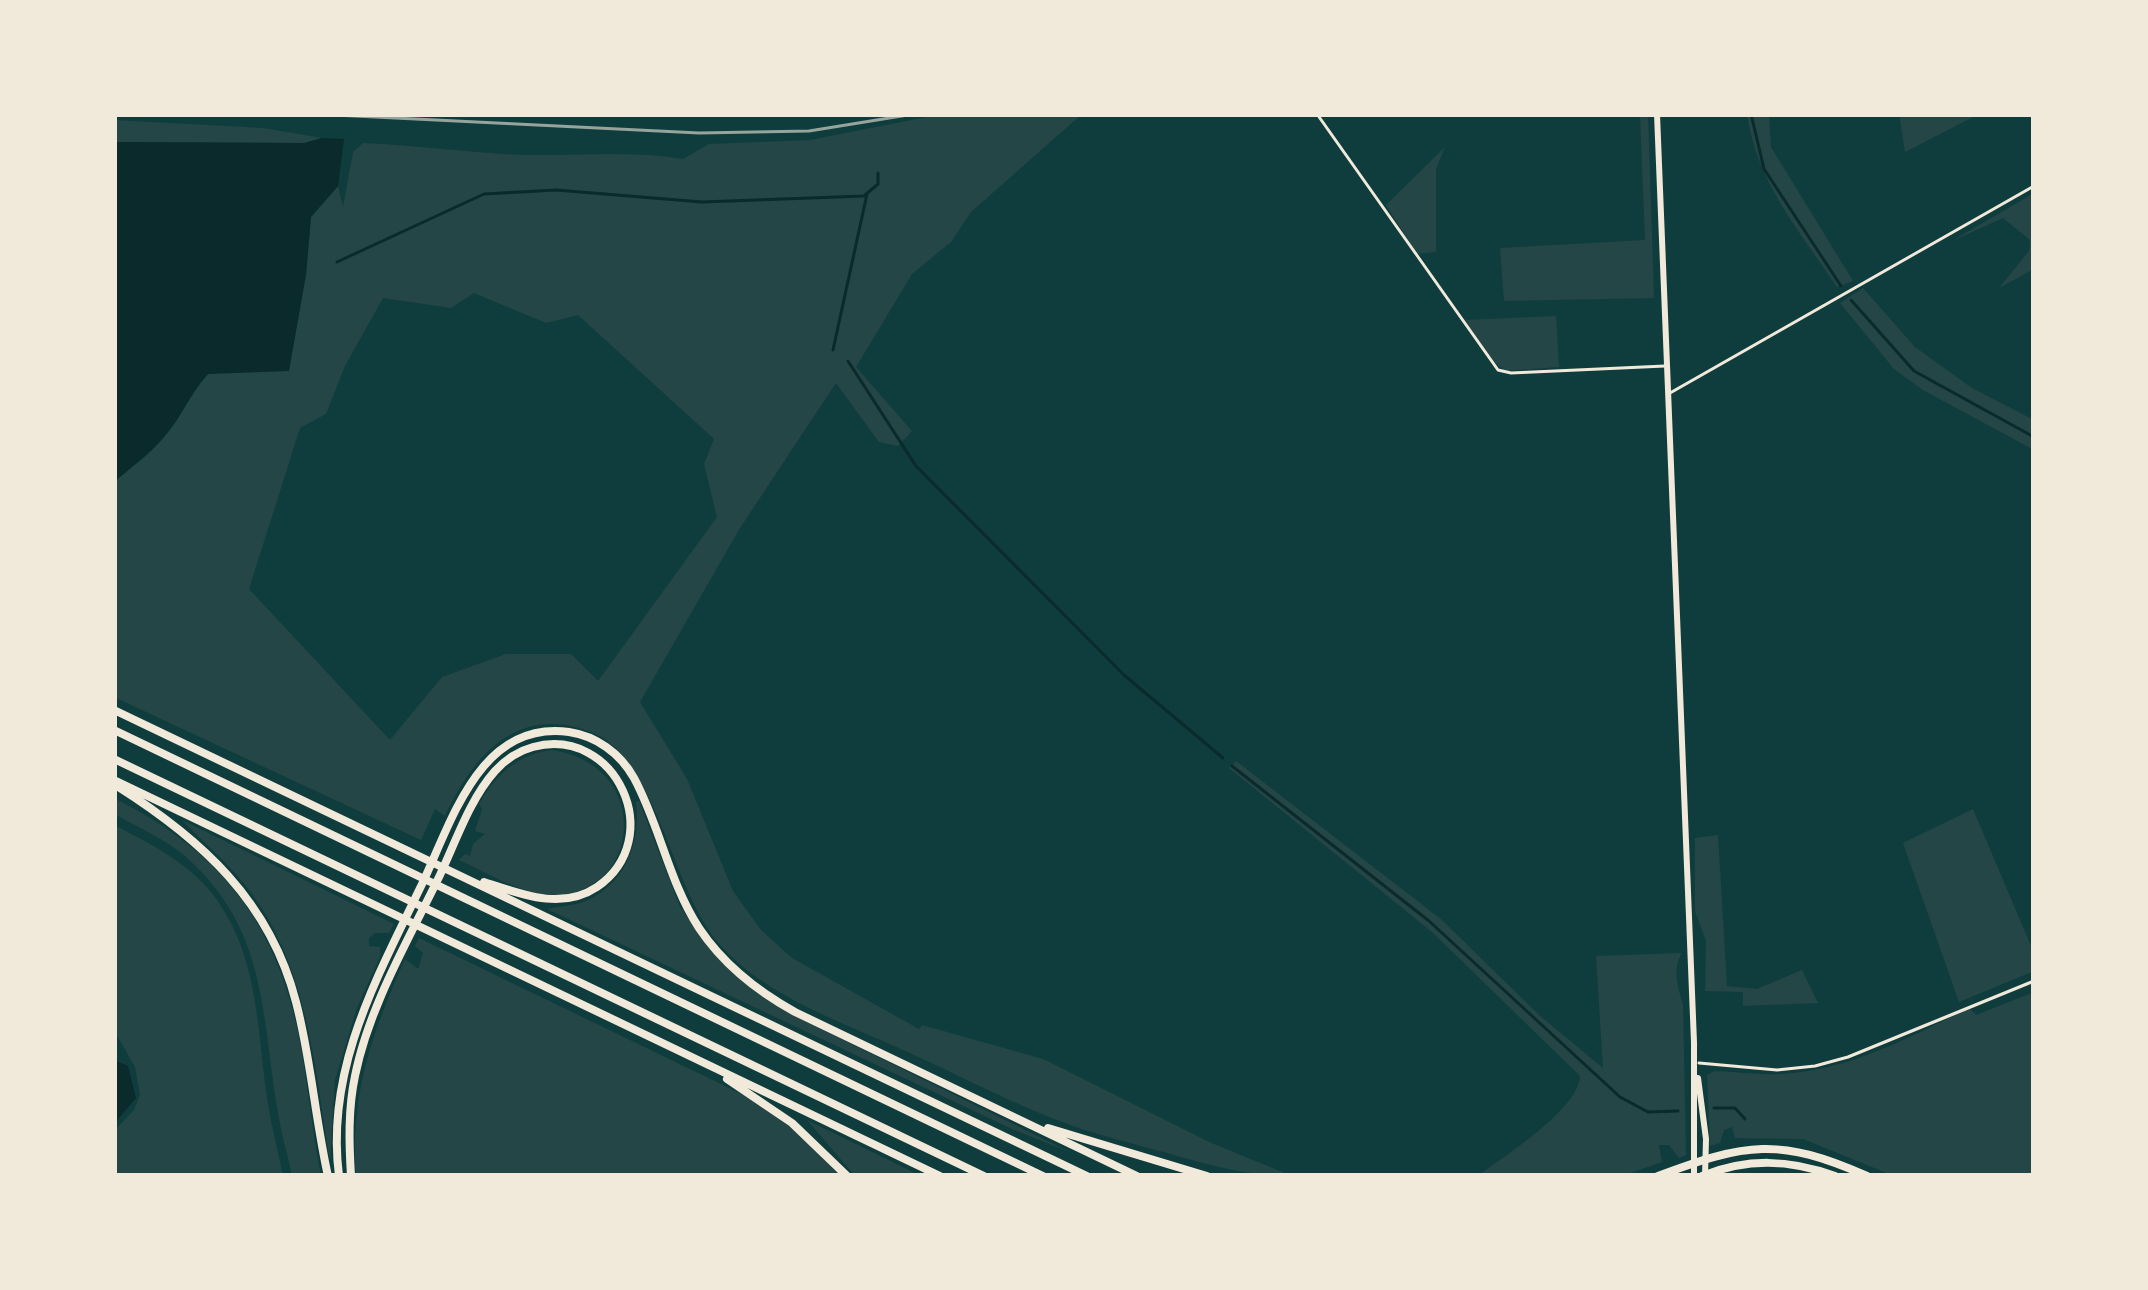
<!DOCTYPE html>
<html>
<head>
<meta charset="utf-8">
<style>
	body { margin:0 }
	#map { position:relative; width:2148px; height:1290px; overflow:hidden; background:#0f3d3e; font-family:Lato,sans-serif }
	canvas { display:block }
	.frame { position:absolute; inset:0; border:117px solid #f1e9da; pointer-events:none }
</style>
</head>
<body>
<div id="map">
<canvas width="2148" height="1290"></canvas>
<div class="frame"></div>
</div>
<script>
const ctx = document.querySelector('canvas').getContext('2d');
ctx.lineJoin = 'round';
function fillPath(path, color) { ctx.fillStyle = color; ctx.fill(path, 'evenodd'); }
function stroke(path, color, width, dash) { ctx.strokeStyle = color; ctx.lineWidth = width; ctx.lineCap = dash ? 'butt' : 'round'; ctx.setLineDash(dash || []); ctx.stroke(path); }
fillPath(new Path2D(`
	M 942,114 L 1082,114 L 971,212 L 951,242 L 912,274 L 856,367 L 912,431 L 898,446 L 879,442 L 836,383 L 740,528 L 640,702 L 687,779 L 733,891 L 761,930 L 792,958 L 919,1029 L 922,1025 L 1043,1059 L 1209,1142 L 1292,1176 C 1247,1176 1209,1165 1167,1153 C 1135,1144 1101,1136 1070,1125 C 1013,1104 959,1075 903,1050 C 842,1022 767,997 721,946 C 671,891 658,758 591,732 C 516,703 473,757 445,816 L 435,809 L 421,840 L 114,697 L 114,482 C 131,468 150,454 164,437 C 182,417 190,394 208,374 L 240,370 L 306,275 L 311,217 L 338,186 L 343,207 L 353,152 L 363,143 C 416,145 469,153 523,155 C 577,156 630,150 683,159 L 709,144 L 810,140 ZM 474,293 L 546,323 L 578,315 L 714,439 L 704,464 L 717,517 L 598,681 L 571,654 L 506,654 L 442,677 L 390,740 L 249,589 L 300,428 L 326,414 L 345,366 L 383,298 L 451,308 Z
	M 1640,114 L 1648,114 L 1654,298 L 1504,301 L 1500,248 L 1645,240 Z
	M 1747,114 L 1769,114 L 1771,147 L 1853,281 L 1837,287 C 1799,230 1757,183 1747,114 Z
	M 1899,114 L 1979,114 L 1905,152 Z
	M 114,120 L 263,128 L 322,138 L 305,143 L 114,142 Z
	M 1445,147 L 1436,169 L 1436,252 L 1417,254 L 1386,205 Z
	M 2034,193 L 2034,269 L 1999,288 L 2029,251 L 2030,240 L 2003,218 L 1950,242 Z
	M 1863,288 L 1915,347 L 1972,388 L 2034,420 L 2034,450 L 1923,390 L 1894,369 L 1840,303 Z
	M 1556,316 L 1559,367 L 1505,371 L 1491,359 L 1465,320 Z
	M 552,750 C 653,765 642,894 555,895 C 522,895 488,873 459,860 L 465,854 L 470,856 L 473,844 L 485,834 L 475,831 L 482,809 L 479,804 C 496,775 517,754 552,750 Z
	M 1236,761 L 1442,920 L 1539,1015 L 1603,1068 L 1596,956 L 1682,953 C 1672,968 1678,988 1683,1004 L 1686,1155 L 1679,1158 L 1669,1145 L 1659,1145 L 1662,1162 L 1622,1176 L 1478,1176 C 1504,1156 1579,1109 1580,1076 L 1432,932 L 1229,768 Z
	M 114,798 C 208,845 266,908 293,1011 C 307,1065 310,1122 321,1176 L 292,1176 C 288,1155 281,1134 278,1112 C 261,1014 268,930 186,857 C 166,839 137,827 114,814 Z
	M 639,801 L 680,907 L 722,963 L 758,994 L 803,1020 L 1072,1153 L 1012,1129 L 547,909 C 559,906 573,906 586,901 C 625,884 641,843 636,802 Z
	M 1973,809 L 2034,953 L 2034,971 L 1959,1002 L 1903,843 Z
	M 182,820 L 394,924 L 389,933 L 375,933 L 369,938 L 369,946 L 380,947 L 380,957 L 357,1008 L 335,1080 L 330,1161 C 314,1063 308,960 241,880 C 223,859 201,840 182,820 Z
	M 114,825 C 151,844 193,865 217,900 C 260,961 257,1034 268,1104 C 272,1128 278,1152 283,1176 L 114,1176 L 114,1131 L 134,1110 L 140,1095 L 135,1067 L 114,1030 Z
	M 1718,835 L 1727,986 L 1757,989 L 1802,970 L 1818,1003 L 1743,1006 L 1743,992 L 1705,991 L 1706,941 L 1695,911 L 1695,838 Z
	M 419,938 L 756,1101 L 809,1142 L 839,1176 L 356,1176 C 350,1094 372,1033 405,959 L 418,969 L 423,953 L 415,946 Z
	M 2034,992 L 2034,1176 L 1894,1176 L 1803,1139 L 1735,1138 L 1732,1127 L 1724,1130 L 1720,1143 L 1710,1146 L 1707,1075 L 1715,1071 C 1737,1072 1760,1075 1781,1074 C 1847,1071 1911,1037 1969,1008 L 1976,1015 Z
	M 807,1120 L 921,1176 L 855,1176 Z`), '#244646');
fillPath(new Path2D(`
	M 322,138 L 344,139 L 338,186 L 311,217 L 306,275 L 289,371 L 208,374 C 189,394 182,417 164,437 C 150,454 130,468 114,482 L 114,142 L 304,143 Z
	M 114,1060 L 128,1066 L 136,1098 L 114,1124 L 114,1096 L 118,1088 L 114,1080 Z`), '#0a2a2b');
stroke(new Path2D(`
	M 1751,114 L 1764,169 L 1841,286
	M 337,262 L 484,194 L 556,190 L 702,202 L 864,196 L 878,184 L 878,173
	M 1851,300 L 1914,371 L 2034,437
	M 833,350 L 867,194
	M 848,361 L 916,466 L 1124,675 L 1223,758
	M 1232,766 L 1429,921 L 1620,1097 L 1648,1112 L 1678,1111
	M 1714,1108 L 1735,1108 L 1745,1119`), '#0a2a2b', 3);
stroke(new Path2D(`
	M 1317,114 L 1498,370 L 1511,373 L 1665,366
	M 1670,393 L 2034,186
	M 1699,1063 L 1777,1070 L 1815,1066 L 1848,1057 L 2034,981`), '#f1e9da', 3);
stroke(new Path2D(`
	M 1657,114 L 1694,1042 L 1694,1176
	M 1698,1078 L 1706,1139 L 1705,1176`), '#f1e9da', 6);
stroke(new Path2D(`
	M 114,710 L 1087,1176
	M 114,730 L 1043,1176
	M 114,759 L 984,1176
	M 114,780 L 940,1176
	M 117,786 C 201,839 270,901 296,1002 C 311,1059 315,1118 328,1176
	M 727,1079 L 792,1123 L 847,1176
	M 1048,1128 L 1207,1176
	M 339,1176 C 325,1068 378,976 423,882 C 453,818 481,720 569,732 C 596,736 620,753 634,778 C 660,826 669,882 699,928 C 723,964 757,991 795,1012 L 1137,1176
	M 351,1176 C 349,1143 348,1109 355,1076 C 369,1006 409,939 440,875 C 456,841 470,799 495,771 C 506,759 518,751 533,747 C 616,725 668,838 597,887 C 561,911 521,894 484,882
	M 1658,1176 C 1746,1143 1779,1137 1867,1176
	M 1702,1176 C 1747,1158 1789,1159 1835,1176`), '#f1e9da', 8);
stroke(new Path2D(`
	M 314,114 L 699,133 L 809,131 L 914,114`), '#97a49c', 3);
</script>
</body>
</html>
